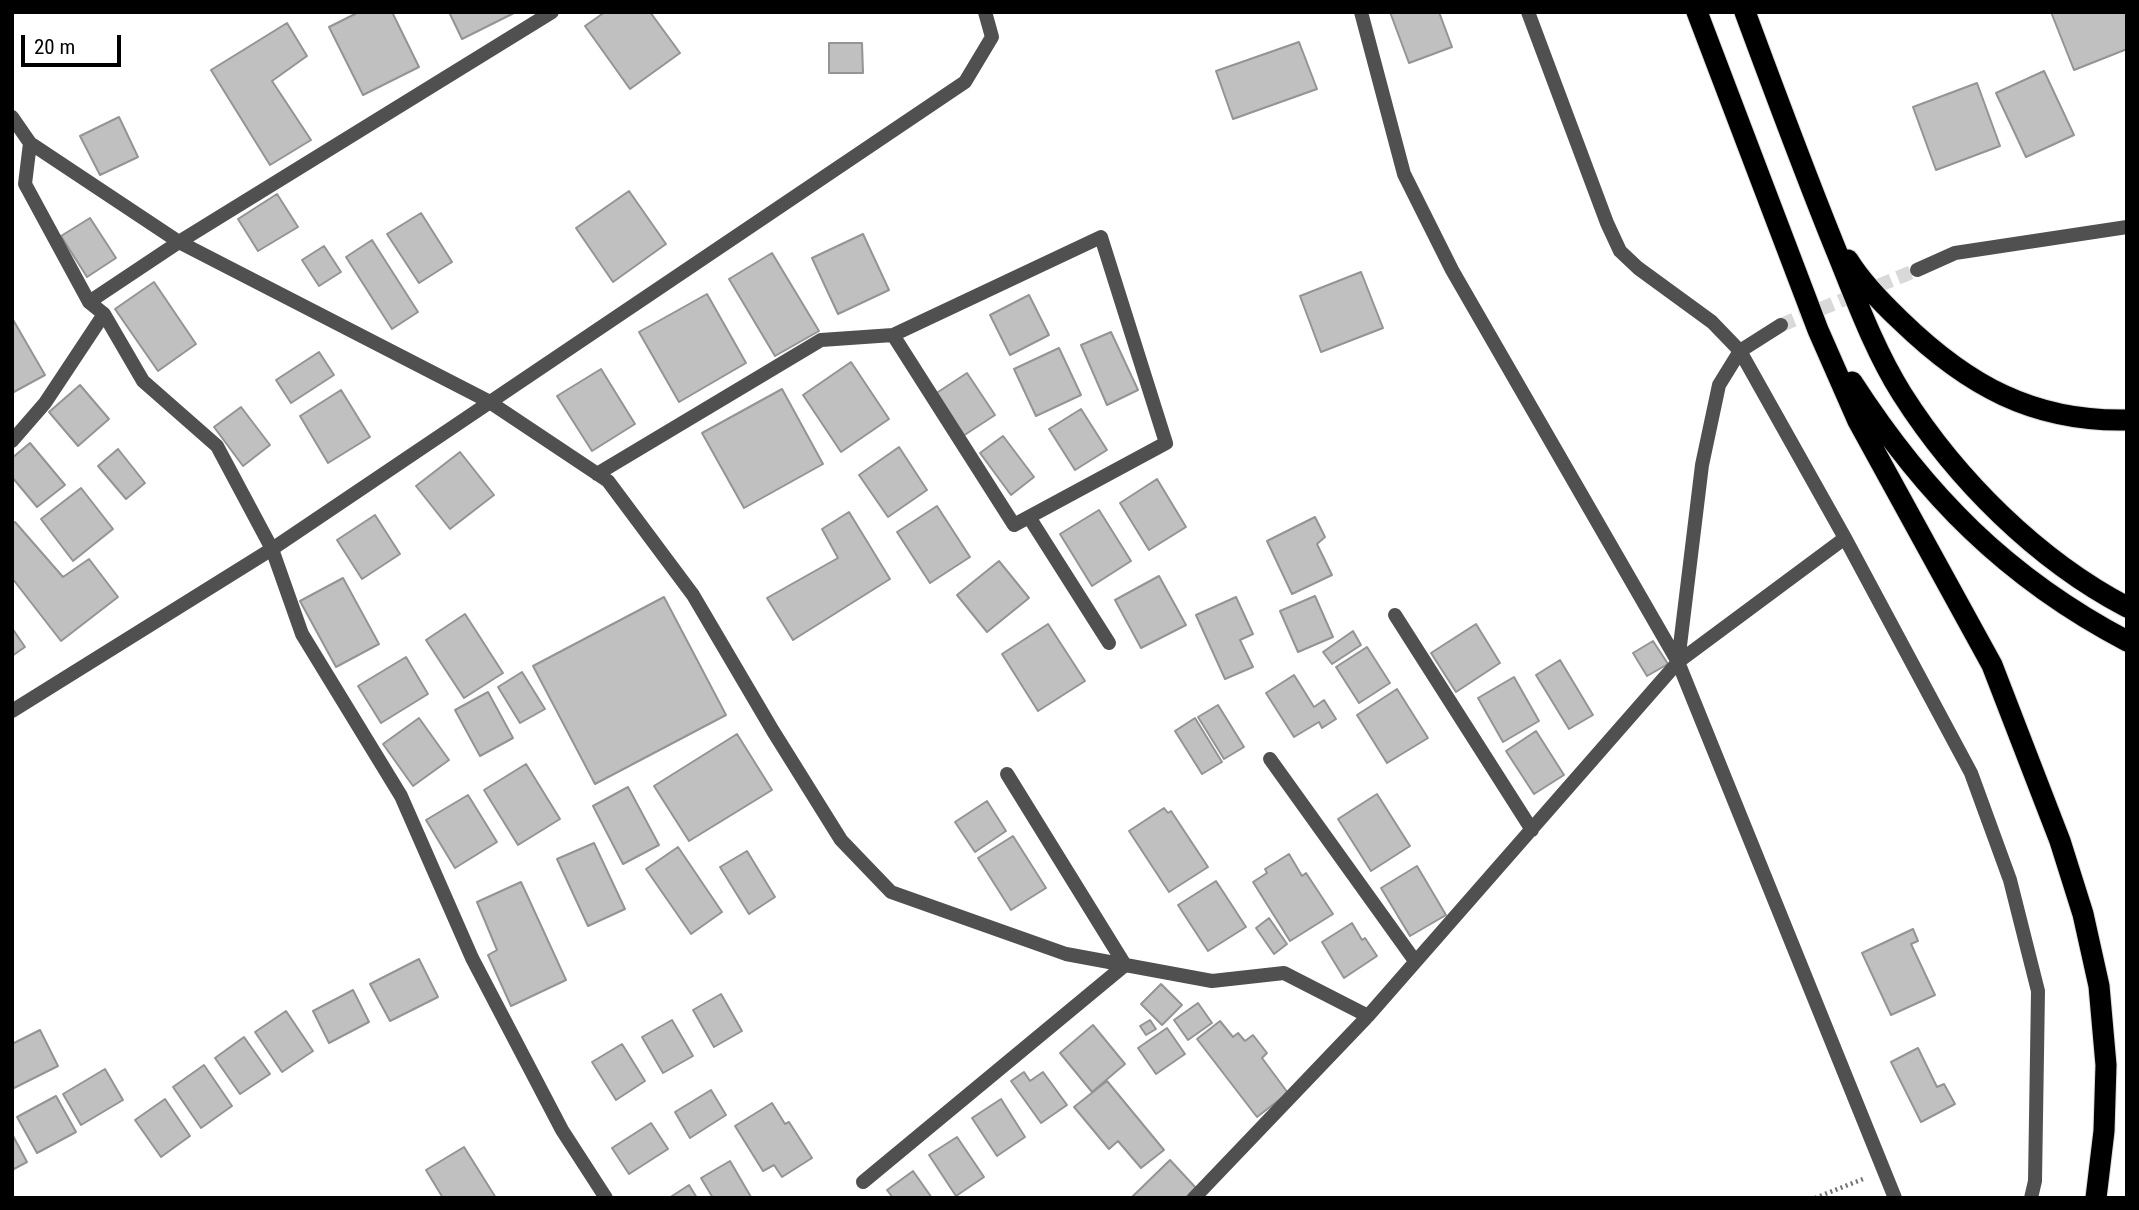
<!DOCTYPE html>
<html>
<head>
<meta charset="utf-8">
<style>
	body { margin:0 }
	#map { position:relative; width:2139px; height:1210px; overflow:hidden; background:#fff; font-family:"Roboto Condensed",sans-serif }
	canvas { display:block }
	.frame { position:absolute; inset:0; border:14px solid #000; pointer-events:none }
	.scale { position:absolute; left:21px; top:35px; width:100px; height:32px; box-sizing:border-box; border:4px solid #000; border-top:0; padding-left:9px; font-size:21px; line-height:24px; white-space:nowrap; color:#000; -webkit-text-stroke:5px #fff; paint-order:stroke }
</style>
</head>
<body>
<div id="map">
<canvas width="2139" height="1210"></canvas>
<div class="frame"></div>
<div class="scale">20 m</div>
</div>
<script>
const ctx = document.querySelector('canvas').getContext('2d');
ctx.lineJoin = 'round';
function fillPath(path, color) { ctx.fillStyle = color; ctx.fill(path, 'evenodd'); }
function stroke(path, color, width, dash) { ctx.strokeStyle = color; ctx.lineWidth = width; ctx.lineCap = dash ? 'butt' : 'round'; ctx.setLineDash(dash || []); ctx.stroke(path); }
const building = new Path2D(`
	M 359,12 L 392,12 L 419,67 L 363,95 L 329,27 Z
	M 449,12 L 516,12 L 462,39 Z
	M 605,12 L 650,12 L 680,53 L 630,89 L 585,26 Z
	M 1390,12 L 1439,12 L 1452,47 L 1409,63 Z
	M 2051,12 L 2127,12 L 2127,49 L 2074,70 Z
	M 287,23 L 307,56 L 272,81 L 311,140 L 270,165 L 211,70 Z
	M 1299,42 L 1317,89 L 1233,119 L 1216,71 Z
	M 829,43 L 862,43 L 863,73 L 829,73 Z
	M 2044,71 L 2074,135 L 2026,157 L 1996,93 Z
	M 1977,83 L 2000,146 L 1936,170 L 1913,107 Z
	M 119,117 L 138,157 L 100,175 L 80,136 Z
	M 629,191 L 666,244 L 613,282 L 576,228 Z
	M 277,194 L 298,227 L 258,251 L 238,219 Z
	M 421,213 L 452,262 L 419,283 L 387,234 Z
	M 90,218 L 116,258 L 87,277 L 61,236 Z
	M 863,234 L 889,290 L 838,314 L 812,258 Z
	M 372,240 L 418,312 L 392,329 L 346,257 Z
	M 324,246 L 341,272 L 319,286 L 302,260 Z
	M 772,253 L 819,331 L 775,356 L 729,279 Z
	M 1361,272 L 1383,328 L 1321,352 L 1300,296 Z
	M 154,282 L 196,344 L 158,371 L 115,309 Z
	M 707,294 L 746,363 L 679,402 L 639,332 Z
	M 1029,295 L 1049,335 L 1010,355 L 990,315 Z
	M 12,318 L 45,375 L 12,393 Z
	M 1111,332 L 1138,390 L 1107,405 L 1081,345 Z
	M 1059,348 L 1081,395 L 1036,416 L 1014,369 Z
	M 319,352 L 334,375 L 291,403 L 276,380 Z
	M 851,362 L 889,419 L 841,452 L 803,395 Z
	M 601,369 L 635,424 L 592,451 L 557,396 Z
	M 967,373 L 995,415 L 963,436 L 935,394 Z
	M 80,385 L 109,419 L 78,446 L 49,412 Z
	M 782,389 L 823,464 L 744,508 L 702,433 Z
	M 341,390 L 370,437 L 328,463 L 300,416 Z
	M 241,407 L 270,445 L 243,466 L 214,427 Z
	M 1081,409 L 1107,450 L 1075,470 L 1049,429 Z
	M 1003,436 L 1034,477 L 1011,495 L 980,453 Z
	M 30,443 L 65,485 L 37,507 L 12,477 L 12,458 Z
	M 899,447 L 927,490 L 888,517 L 859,475 Z
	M 118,449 L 145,483 L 126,499 L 98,466 Z
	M 460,452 L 494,495 L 450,529 L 416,486 Z
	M 1157,479 L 1186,527 L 1149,550 L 1120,503 Z
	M 81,488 L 113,529 L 73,561 L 41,519 Z
	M 937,506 L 970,557 L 930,583 L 897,532 Z
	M 1099,510 L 1131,561 L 1092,586 L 1060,534 Z
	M 849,512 L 890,579 L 793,640 L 767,598 L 838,558 L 822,529 Z
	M 375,515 L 400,554 L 362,579 L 337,540 Z
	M 1315,517 L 1325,537 L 1317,544 L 1332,575 L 1292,594 L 1267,541 Z
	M 15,522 L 63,577 L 89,559 L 118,597 L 61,641 L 12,578 L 12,524 Z
	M 999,561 L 1029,598 L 987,632 L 957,595 Z
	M 1159,576 L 1186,625 L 1141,648 L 1115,600 Z
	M 343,578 L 379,644 L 336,667 L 300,601 Z
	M 1315,596 L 1333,637 L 1298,652 L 1280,611 Z
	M 664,597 L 726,715 L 595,784 L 533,666 Z
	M 1236,597 L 1253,634 L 1240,640 L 1253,667 L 1225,679 L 1196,615 Z
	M 465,614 L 503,673 L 464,698 L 426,640 Z
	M 1048,624 L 1085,681 L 1038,711 L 1002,654 Z
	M 1476,624 L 1500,663 L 1456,692 L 1431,653 Z
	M 12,628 L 25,647 L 12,656 Z
	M 1353,631 L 1361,645 L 1332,664 L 1323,652 Z
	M 1653,641 L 1668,664 L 1647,676 L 1633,653 Z
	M 1367,647 L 1390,683 L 1359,703 L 1336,667 Z
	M 406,657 L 428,694 L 381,723 L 358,686 Z
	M 1560,660 L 1593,715 L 1569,729 L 1536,675 Z
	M 522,672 L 545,709 L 520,723 L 498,687 Z
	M 1294,675 L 1314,707 L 1324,700 L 1336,719 L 1322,728 L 1319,722 L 1294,737 L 1266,693 Z
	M 1514,677 L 1539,721 L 1503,742 L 1478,698 Z
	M 1397,689 L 1428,738 L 1387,763 L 1357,715 Z
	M 488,692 L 513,738 L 480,756 L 455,710 Z
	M 1218,705 L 1244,747 L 1224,759 L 1198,717 Z
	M 419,718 L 449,760 L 413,786 L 383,744 Z
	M 1195,718 L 1222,762 L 1202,774 L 1175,731 Z
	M 1536,731 L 1564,775 L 1534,794 L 1506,751 Z
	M 737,734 L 772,790 L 689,841 L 654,786 Z
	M 526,764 L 560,819 L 518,845 L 484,790 Z
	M 628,787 L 659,845 L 623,864 L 593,806 Z
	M 1377,794 L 1410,846 L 1371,871 L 1338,819 Z
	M 468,795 L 497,842 L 455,868 L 426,820 Z
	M 987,801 L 1006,831 L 975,852 L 955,822 Z
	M 1164,808 L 1168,813 L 1171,811 L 1208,867 L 1169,892 L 1129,831 Z
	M 1013,836 L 1046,888 L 1011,910 L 978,858 Z
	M 594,843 L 625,909 L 588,926 L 557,859 Z
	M 678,847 L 722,912 L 691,934 L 646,869 Z
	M 747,851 L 775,897 L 749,914 L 720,867 Z
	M 1289,854 L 1302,876 L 1306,873 L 1333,914 L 1290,941 L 1253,882 L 1267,873 L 1265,869 Z
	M 1417,866 L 1446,915 L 1410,936 L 1381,888 Z
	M 1216,881 L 1246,927 L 1208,951 L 1178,905 Z
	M 521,882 L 566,980 L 511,1006 L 488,955 L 497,950 L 477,902 Z
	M 1269,918 L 1287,944 L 1274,954 L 1256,928 Z
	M 1352,923 L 1362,940 L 1365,938 L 1377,956 L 1344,978 L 1322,942 Z
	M 1913,929 L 1918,941 L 1911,944 L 1935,995 L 1891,1015 L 1862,953 Z
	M 419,959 L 438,997 L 390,1021 L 370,984 Z
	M 1161,984 L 1182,1005 L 1162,1025 L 1141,1004 Z
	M 353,990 L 369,1022 L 329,1043 L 313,1011 Z
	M 721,994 L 742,1031 L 714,1047 L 693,1010 Z
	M 1198,1003 L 1212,1023 L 1188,1040 L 1174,1020 Z
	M 286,1011 L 313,1051 L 282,1072 L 255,1032 Z
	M 672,1020 L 693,1056 L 663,1073 L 642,1037 Z
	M 1150,1020 L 1156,1029 L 1146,1035 L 1140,1026 Z
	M 1220,1021 L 1233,1037 L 1238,1033 L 1245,1041 L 1253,1035 L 1267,1053 L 1262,1058 L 1288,1093 L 1257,1117 L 1197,1039 Z
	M 1093,1025 L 1125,1064 L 1092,1092 L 1060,1053 Z
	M 1167,1028 L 1185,1054 L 1156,1074 L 1138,1048 Z
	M 40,1030 L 58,1066 L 12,1089 L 12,1044 Z
	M 244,1037 L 270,1074 L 240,1094 L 215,1058 Z
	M 622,1044 L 645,1081 L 616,1100 L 592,1062 Z
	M 1918,1048 L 1937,1087 L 1944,1084 L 1955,1104 L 1921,1122 L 1891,1062 Z
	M 204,1065 L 232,1106 L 201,1128 L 173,1087 Z
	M 105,1069 L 123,1100 L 81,1125 L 63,1094 Z
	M 1024,1072 L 1030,1081 L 1043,1072 L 1067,1105 L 1041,1123 L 1011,1081 Z
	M 1107,1081 L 1164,1150 L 1141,1168 L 1118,1141 L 1109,1149 L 1074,1107 Z
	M 711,1090 L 726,1115 L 690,1138 L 675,1112 Z
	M 56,1096 L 76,1132 L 37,1153 L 17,1117 Z
	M 165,1099 L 190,1136 L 161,1157 L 135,1120 Z
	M 1001,1099 L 1025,1137 L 997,1156 L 972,1118 Z
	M 772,1103 L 785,1124 L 789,1122 L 812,1158 L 782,1177 L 774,1165 L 763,1171 L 735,1126 Z
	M 651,1123 L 668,1149 L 629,1174 L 612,1148 Z
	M 12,1134 L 27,1162 L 12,1170 Z
	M 957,1137 L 984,1177 L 956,1196 L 929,1155 Z
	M 464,1147 L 496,1198 L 443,1198 L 426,1170 Z
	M 1170,1160 L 1196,1188 L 1185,1198 L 1131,1198 Z
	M 730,1161 L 751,1197 L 750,1198 L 713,1198 L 701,1178 Z
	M 913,1171 L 932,1198 L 893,1198 L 887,1190 Z
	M 689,1185 L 697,1198 L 669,1198 Z`);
fillPath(building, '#c0c0c0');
stroke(building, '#949494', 2);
stroke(new Path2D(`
	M 1781,325 L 1917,270`), '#d9d9d9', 14, [14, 7]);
const motorway = new Path2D(`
	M 1697,12 L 1818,330 L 1858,421 L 1992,665 L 2060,841 L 2083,914 L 2099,986 L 2106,1065 L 2104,1131 L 2096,1198
	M 1745,12 C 1775,93 1805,174 1838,255 C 1857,302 1875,351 1902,394 C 1956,479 2037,560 2127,607
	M 1848,260 C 1862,283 1882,303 1901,321 C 1967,385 2033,422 2127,420
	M 1852,382 C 1925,495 2007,578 2127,641`);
stroke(motorway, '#dbdbdb', 23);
stroke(new Path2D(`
	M 1815,1198 L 1863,1179`), '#727272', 4.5, [2, 3.5]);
stroke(new Path2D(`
	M 1361,12 L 1404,174 L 1452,270 L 1678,662 L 1895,1198
	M 1528,12 L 1607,223 L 1620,251 L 1638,268 L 1712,322 L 1740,351 L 1845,538 L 1971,773 L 2010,880 L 2038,991 L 2035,1181 L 2031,1198
	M 12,117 L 30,143 L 179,242 L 488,401 L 608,481 L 693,595 L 773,731 L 841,840 L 891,892 L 1066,954 L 1212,981 L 1284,973 L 1368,1016
	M 30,143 L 25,184 L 89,302 L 104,314 L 143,381 L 217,446 L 272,549 L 302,634 L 401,796 L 472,958 L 562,1130 L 606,1198
	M 1917,270 L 1955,253 L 2127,227
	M 89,302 L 179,242 L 552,12
	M 12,441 L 45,403 L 104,314
	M 597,474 L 821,340 L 893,335 L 1101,237 L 1166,443 L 1014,525 L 893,335
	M 1029,517 L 1109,643
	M 1395,615 L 1532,830
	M 1678,662 L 1702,465 L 1719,385 L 1740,351 L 1781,325
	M 1270,759 L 1415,961
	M 863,1182 L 1125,965 L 1007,774
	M 1194,1198 L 1368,1016 L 1678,662 L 1845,538`), '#505050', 14);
stroke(new Path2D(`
	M 12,711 L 272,549 L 965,82 L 992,37 L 985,12`), '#505050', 14);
stroke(motorway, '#000', 21);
</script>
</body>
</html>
